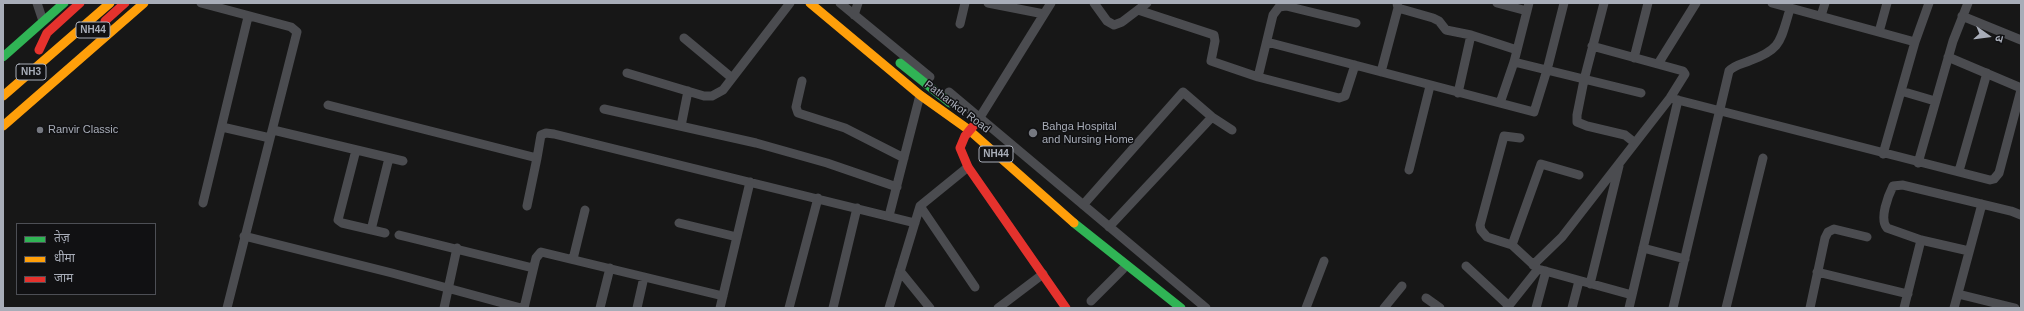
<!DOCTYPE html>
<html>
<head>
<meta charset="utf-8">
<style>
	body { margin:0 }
	#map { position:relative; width:2024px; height:311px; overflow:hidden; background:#171717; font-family:Helvetica,"Noto Sans Devanagari",sans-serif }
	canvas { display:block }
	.frame { position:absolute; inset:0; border:4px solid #a8adb8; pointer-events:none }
	.legend { position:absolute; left:16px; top:223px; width:140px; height:72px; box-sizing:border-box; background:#111113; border:1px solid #4d4f55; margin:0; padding:5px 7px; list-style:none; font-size:12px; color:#a8adb8 }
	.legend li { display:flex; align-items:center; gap:8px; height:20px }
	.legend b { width:20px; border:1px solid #4d4f55 }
	.north { position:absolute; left:1968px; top:16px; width:40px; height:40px; -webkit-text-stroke:3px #111113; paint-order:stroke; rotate:104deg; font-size:11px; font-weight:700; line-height:16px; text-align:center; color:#a8adb8 }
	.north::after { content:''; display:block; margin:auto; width:14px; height:18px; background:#a8adb8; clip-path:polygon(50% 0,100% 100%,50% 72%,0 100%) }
</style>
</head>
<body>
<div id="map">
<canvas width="2024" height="311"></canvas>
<div class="frame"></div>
<ul class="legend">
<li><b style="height:5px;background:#30b455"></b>तेज़</li>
<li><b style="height:5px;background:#ff9f0a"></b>धीमा</li>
<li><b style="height:5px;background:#e5322d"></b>जाम</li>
</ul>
<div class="north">उ</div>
</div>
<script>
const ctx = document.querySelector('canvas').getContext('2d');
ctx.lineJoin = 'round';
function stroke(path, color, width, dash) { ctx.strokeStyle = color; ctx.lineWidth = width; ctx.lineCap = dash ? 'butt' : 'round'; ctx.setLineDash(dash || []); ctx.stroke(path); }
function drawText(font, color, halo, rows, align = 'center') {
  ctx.font = font + ' Helvetica,sans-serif'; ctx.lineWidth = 3; ctx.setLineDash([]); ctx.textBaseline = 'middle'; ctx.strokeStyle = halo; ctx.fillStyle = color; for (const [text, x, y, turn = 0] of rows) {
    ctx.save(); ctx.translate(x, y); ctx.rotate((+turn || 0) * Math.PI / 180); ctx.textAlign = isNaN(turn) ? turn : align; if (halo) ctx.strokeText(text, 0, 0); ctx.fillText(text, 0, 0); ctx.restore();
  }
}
stroke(new Path2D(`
	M 37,3 L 43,21
	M 201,3 L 291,27 L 297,32 L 227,308
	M 840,3 L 930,77
	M 988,3 L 1044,14
	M 1094,3 L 1107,21 L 1114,25 L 1122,22 L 1147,3
	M 1497,3 L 1527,11
	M 1604,3 L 1584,80 L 1577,115 L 1577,122 L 1587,126 L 1625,135 L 1635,143
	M 1772,3 L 1915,42
	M 1398,8 L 1433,18 L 1439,21 L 1446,30 L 1471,35 L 1517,50
	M 1138,10 L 1214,35 L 1215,41 L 1211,61 L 1258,77 L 1339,98 L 1345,96 L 1355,65
	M 854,15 L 858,3
	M 1821,16 L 1825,3
	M 1962,16 L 2021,40
	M 960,24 L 965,3
	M 1879,32 L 1887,3
	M 684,38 L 732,78
	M 1267,42 L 1534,112 L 1547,70 L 1564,3
	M 1948,57 L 2021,88
	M 1634,58 L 1648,3
	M 1514,62 L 1641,93
	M 1658,64 L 1696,3
	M 1381,72 L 1398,8 L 1397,3
	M 627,73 L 704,96 L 712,96 L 723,90 L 790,3
	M 1258,77 L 1273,15 L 1279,7 L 1286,6 L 1356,23
	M 802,81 L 796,107 L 798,113 L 845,128 L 904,158
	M 1901,91 L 1935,101
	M 949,92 L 1206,308
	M 1458,93 L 1471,35
	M 1670,98 L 1990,180 L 1994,179 L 1999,173 L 2021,90
	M 1500,103 L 1514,62 L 1529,3
	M 328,105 L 537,158 L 541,135 L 546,133 L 554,134 L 915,223
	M 604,109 L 756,143 L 827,163 L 897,187
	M 977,122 L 1051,3
	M 681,126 L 688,91
	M 222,127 L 270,138
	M 273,130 L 403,161
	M 1520,138 L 1504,136 L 1480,225 L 1481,230 L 1487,237 L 1512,245 L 1538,269 L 1632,295
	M 356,150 L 338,220 L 342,223 L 385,233
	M 1883,154 L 1915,42 L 1929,3
	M 1918,163 L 1953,41 L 1968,3
	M 1409,170 L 1430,86
	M 1959,171 L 1987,73
	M 203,203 L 248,17
	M 1083,205 L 1183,92 L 1212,117 L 1232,130
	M 527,206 L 537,158
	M 920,206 L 975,287
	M 889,216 L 920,95
	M 679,223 L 737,237
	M 1109,227 L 1212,117
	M 371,230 L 389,158
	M 399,235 L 533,268
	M 244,236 L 392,273 L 521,308
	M 1512,245 L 1541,164 L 1579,175
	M 1643,248 L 1685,259
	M 1969,251 L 1921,240 L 1887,228 C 1879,219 1888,196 1893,186 L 1903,185 L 2011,211 L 2021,215
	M 573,259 L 585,210
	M 1533,265 L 1562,237 L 1670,98 L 1685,74 L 1683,71 L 1592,46
	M 1466,266 L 1509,306
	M 900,271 L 930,308
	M 1817,272 L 1908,294
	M 1590,284 L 1619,166
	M 1958,294 L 2015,308
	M 1426,298 L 1440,308
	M 1091,301 L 1123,269
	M 444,308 L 457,248
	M 524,308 L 536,258 L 541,252 L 723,296
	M 600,308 L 610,268
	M 637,308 L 644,277
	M 720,308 L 750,182
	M 789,308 L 818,198
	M 833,308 L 857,208
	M 889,308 L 920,206 L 968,167
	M 998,308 L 1043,274
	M 1306,308 L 1324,261
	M 1384,308 L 1402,286
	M 1507,308 L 1538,269
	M 1536,308 L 1546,271
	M 1572,308 L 1579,281
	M 1629,308 L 1678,100
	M 1673,308 L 1729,71 C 1734,65 1742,64 1749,61 C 1782,49 1780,41 1790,9
	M 1726,308 L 1763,158
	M 1810,308 L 1825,238 L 1828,232 L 1834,229 L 1867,237
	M 1904,308 L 1921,240
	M 1954,308 L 1982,204`), '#4b4c50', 9);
stroke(new Path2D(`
	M 3,57 L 64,3
	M 900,63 L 950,103
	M 1074,223 L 1181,308`), '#30b455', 9);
stroke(new Path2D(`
	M 810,3 L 920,95 L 969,130 L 1074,223
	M 3,96 L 110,3
	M 3,126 L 144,3`), '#ff9f0a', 9);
stroke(new Path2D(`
	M 105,21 L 125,3
	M 39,50 L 47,33 L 80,3
	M 975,124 L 965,136 L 960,148 L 968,167 L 1066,308`), '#e5322d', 9);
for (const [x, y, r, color] of [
	[40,130,4,"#757880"],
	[1033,133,5,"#757880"]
]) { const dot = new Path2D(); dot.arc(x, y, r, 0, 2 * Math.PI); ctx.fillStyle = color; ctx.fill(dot); stroke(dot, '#111113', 1.5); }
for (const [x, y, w] of [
	[93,30,34],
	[31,72,30],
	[996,154,34]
]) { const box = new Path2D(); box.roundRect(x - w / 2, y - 8, w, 16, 3); ctx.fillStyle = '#111113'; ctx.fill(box); stroke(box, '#a8adb8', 1); }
drawText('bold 10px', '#a8adb8', null, [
	["NH44",93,30],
	["NH3",31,72],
	["NH44",996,154]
]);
drawText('11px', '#a8adb8', '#111113', [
	["Pathankot Road",957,107,37]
]);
drawText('11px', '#a8adb8', '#111113', [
	["Bahga Hospital",1042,127],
	["and Nursing Home",1042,140],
	["Ranvir Classic",48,130]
], 'left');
</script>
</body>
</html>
